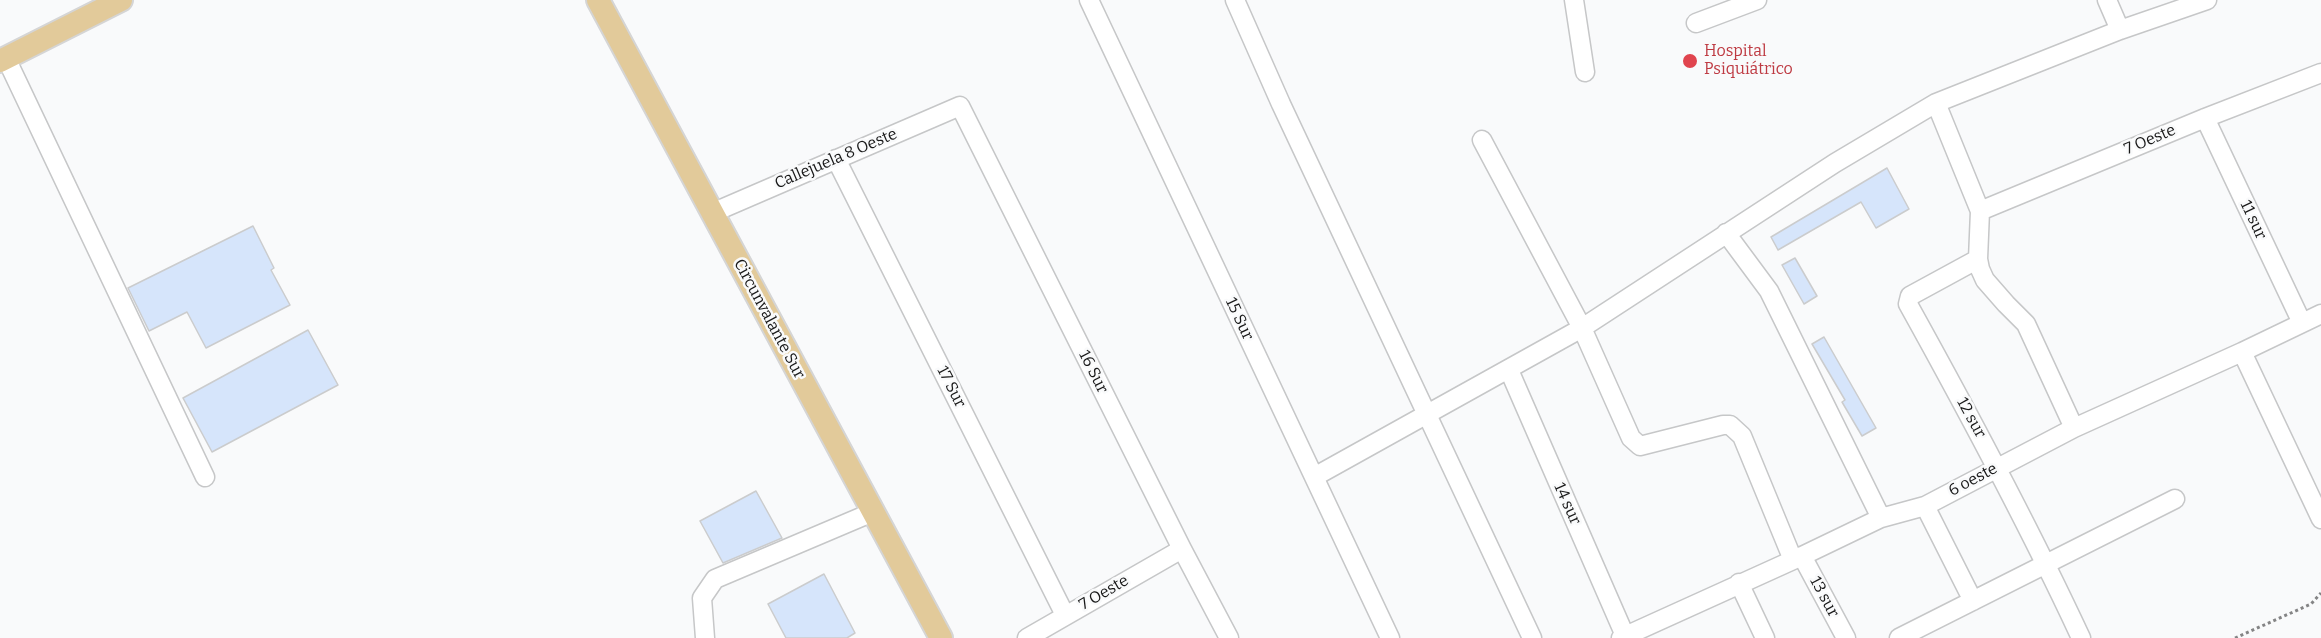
<!DOCTYPE html>
<html>
<head>
<meta charset="utf-8">
<style>
	body { margin:0 }
	canvas { display:block; background:#f9fafb }
</style>
</head>
<body>
<canvas width="2321" height="638"></canvas>
<script>
const ctx = document.querySelector('canvas').getContext('2d');
ctx.lineJoin = 'round';
function fillPath(path, color) { ctx.fillStyle = color; ctx.fill(path, 'evenodd'); }
function stroke(path, color, width, dash) { ctx.strokeStyle = color; ctx.lineWidth = width; ctx.lineCap = dash ? 'butt' : 'round'; ctx.setLineDash(dash || []); ctx.stroke(path); }
function drawText(font, color, halo, rows, align = 'center') {
  ctx.font = font + ' Bitter,serif'; ctx.lineWidth = 5; ctx.setLineDash([]); ctx.textBaseline = 'middle'; ctx.strokeStyle = halo; ctx.fillStyle = color; for (const [text, x, y, turn = 0] of rows) {
    ctx.save(); ctx.translate(x, y); ctx.rotate((+turn || 0) * Math.PI / 180); ctx.textAlign = isNaN(turn) ? turn : align; if (halo) ctx.strokeText(text, 0, 0); ctx.fillText(text, 0, 0); ctx.restore();
  }
}
const building = new Path2D(`
	M 1887,168 L 1909,209 L 1876,228 L 1861,202 L 1778,250 L 1771,237 Z
	M 253,226 L 274,268 L 271,270 L 290,305 L 206,348 L 187,312 L 149,331 L 128,288 Z
	M 1795,258 L 1817,296 L 1804,304 L 1782,265 Z
	M 308,330 L 338,385 L 212,452 L 183,398 Z
	M 1824,337 L 1876,428 L 1862,436 L 1842,402 L 1845,400 L 1812,344 Z
	M 756,491 L 782,538 L 723,563 L 700,521 Z
	M 824,574 L 855,633 L 847,638 L 786,638 L 768,604 Z`);
fillPath(building, '#d6e5fb');
stroke(building, '#cbcccd', 1.5);
const minor = new Path2D(`
	M 1089,0 L 1390,638
	M 1235,0 L 1281,104 L 1532,638
	M 1574,0 L 1585,72
	M 2107,0 L 2120,30
	M 1696,23 L 1757,0
	M 6,58 L 205,477
	M 1936,103 L 1980,211 L 1978,259 L 1980,269 L 1985,280 L 2006,304 L 2026,324 L 2074,428
	M 2205,118 L 2302,323
	M 1482,140 L 1582,328 L 1631,438 L 1640,446 L 1723,425 L 1730,425 L 1742,436 L 1793,560
	M 836,159 L 1065,615
	M 1980,211 L 2205,118 L 2321,73
	M 712,213 L 960,106 L 1182,549 L 1229,638
	M 1726,233 L 1769,291 L 1881,518
	M 1978,259 L 1910,296 L 1908,304 C 1969,414 2028,524 2081,638
	M 2242,352 L 2321,519
	M 1509,370 L 1626,638
	M 1314,477 L 1582,328 L 1835,163 L 1936,103 L 2120,30 L 2207,0
	M 1925,506 L 1973,601
	M 1802,556 L 1846,638
	M 1739,583 L 1765,638
	M 705,638 L 702,598 L 715,579 L 873,512
	M 1027,638 L 1182,549
	M 1621,638 L 1802,556 L 1881,518 L 1925,506 L 2074,428 L 2242,352 L 2321,314
	M 1899,638 L 2175,499`);
const major = new Path2D(`
	M 598,0 L 941,638
	M 0,61 L 121,0`);
stroke(minor, '#c6c7c8', 21);
stroke(major, '#d5d5d5', 26);
stroke(new Path2D(`
	M 2235,638 L 2311,604 L 2321,593`), '#848485', 3, [3, 3]);
stroke(minor, '#fff', 18);
stroke(major, '#e2ca9a', 22);
for (const [x, y, r, color] of [
	[1690,61,8,"#e0444e"]
]) { const dot = new Path2D(); dot.arc(x, y, r, 0, 2 * Math.PI); ctx.fillStyle = color; ctx.fill(dot); stroke(dot, '#f9fafb', 2); }
drawText('16px', '#be3a42', '#f9fafb', [
	["Hospital",1704,52],
	["Psiquiátrico",1704,70]
], 'left');
drawText('16px', '#181818', '#f9fafb', [
	["7 Oeste",2150,140,-23],
	["Callejuela 8 Oeste",836,159,-23],
	["11 sur",2253,220,65],
	["Circunvalante Sur",769,319,62],
	["15 Sur",1239,319,65],
	["16 Sur",1093,372,63],
	["17 Sur",951,387,63],
	["12 sur",1971,418,61],
	["6 oeste",1973,480,-28],
	["14 sur",1567,504,66],
	["7 Oeste",1104,593,-30],
	["13 sur",1824,597,62]
]);
</script>
</body>
</html>
